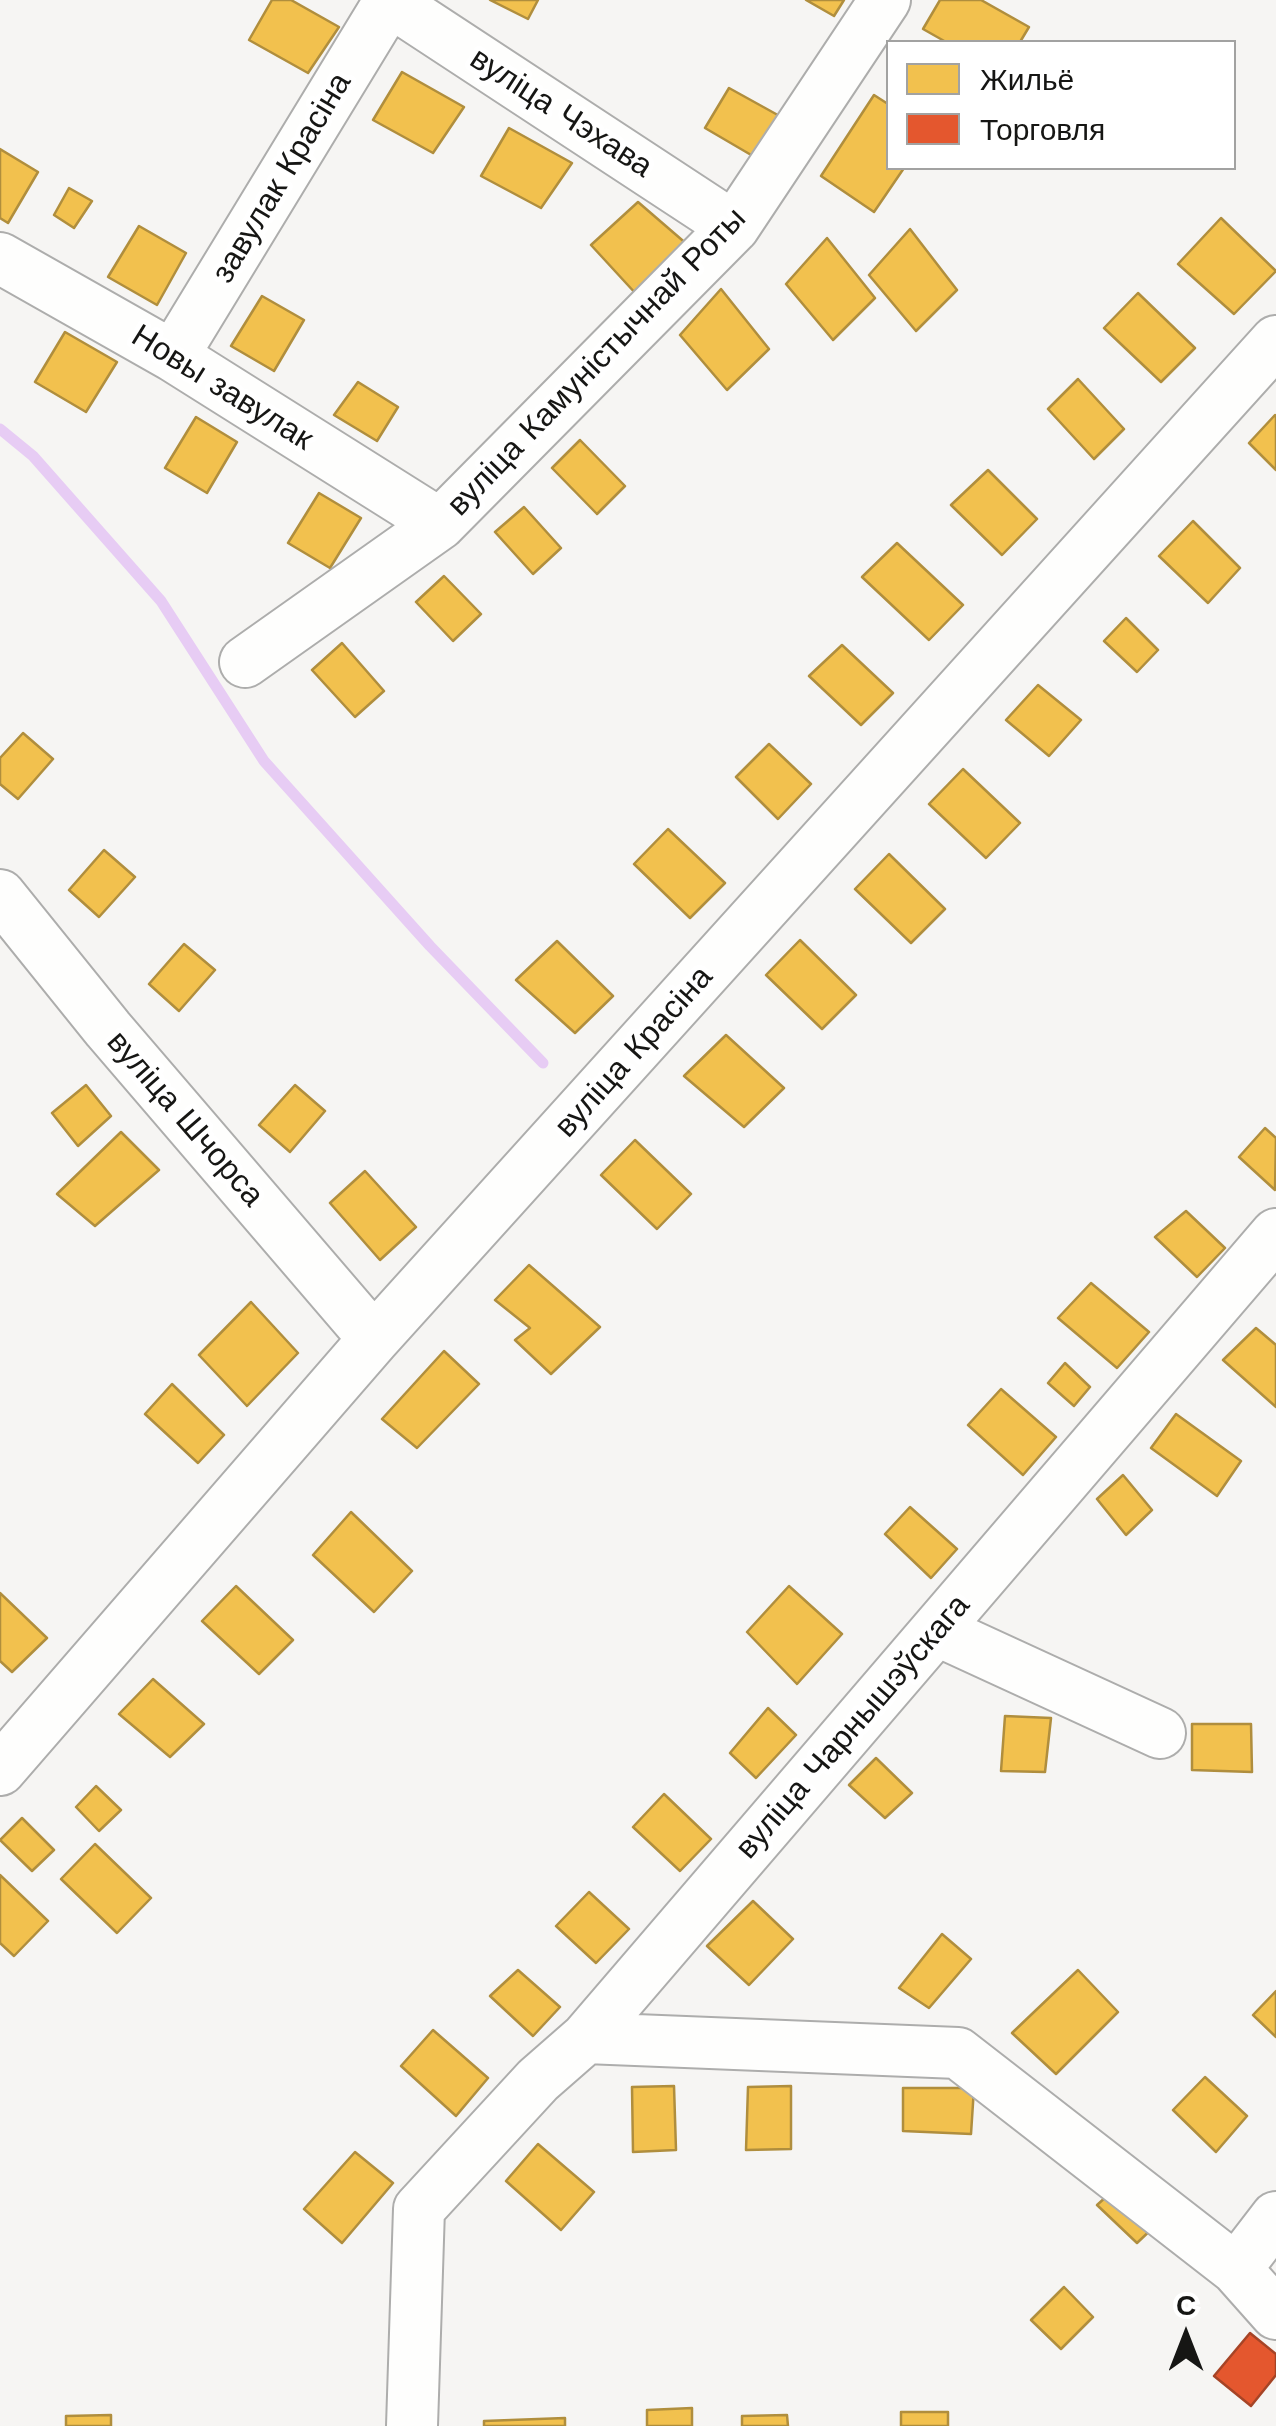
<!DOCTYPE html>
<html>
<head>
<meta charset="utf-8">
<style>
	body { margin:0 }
	#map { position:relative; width:1276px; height:2426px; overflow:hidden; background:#f6f5f3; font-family:"Work Sans",sans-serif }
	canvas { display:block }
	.legend { position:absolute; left:886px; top:40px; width:350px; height:130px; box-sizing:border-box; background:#fff; border:2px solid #a2a2a1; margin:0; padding:12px 18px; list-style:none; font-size:30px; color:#161614 }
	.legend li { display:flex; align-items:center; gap:20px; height:50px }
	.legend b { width:50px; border:2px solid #a2a2a1 }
	.north { position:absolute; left:1136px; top:2286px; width:100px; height:100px; -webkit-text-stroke:8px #fff; paint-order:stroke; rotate:0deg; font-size:28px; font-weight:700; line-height:40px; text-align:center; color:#161614 }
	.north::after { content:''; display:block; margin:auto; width:35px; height:45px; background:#161614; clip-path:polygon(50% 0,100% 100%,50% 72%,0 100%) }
</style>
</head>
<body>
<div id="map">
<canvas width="1276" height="2426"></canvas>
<ul class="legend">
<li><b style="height:28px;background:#f2c14e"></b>Жильё</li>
<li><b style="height:28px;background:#e4572e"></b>Торговля</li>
</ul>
<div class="north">С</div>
</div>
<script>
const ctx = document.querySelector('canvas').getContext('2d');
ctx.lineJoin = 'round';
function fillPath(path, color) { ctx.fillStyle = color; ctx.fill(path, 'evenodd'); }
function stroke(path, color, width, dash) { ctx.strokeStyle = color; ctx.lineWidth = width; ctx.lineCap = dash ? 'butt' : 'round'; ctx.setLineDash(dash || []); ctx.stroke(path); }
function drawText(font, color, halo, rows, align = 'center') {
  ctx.font = font + ' "Work Sans",sans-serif'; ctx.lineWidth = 10; ctx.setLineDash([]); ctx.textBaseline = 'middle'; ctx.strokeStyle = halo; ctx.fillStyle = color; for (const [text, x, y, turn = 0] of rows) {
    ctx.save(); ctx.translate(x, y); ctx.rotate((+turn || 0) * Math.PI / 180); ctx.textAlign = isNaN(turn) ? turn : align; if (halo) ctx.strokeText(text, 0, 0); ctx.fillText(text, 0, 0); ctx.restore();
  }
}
const homes = new Path2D(`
	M 272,0 L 291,0 L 339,27 L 308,73 L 249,40 Z
	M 490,0 L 538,0 L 528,19 Z
	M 806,0 L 844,0 L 834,16 Z
	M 940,0 L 981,0 L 1029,27 L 1020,42 L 946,42 L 923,29 Z
	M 402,72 L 464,107 L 433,153 L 373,120 Z
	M 729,88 L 785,119 L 758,159 L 705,128 Z
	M 874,95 L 888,104 L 888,168 L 904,168 L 874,212 L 821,176 Z
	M 509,128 L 572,163 L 541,208 L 481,176 Z
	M 0,149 L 38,172 L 8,223 L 0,218 Z
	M 69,188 L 92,201 L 74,228 L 54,215 Z
	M 638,202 L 689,246 L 637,295 L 591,245 Z
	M 1221,218 L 1276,271 L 1234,314 L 1178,264 Z
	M 139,226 L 186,253 L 157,305 L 108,277 Z
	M 910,229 L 957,290 L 916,331 L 869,275 Z
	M 827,238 L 875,298 L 833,340 L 786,284 Z
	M 721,289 L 769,349 L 727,390 L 680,335 Z
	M 1138,293 L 1195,348 L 1161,382 L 1104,328 Z
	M 262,296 L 304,320 L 274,371 L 231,346 Z
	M 65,332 L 117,362 L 86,412 L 35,382 Z
	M 1078,379 L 1124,429 L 1094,459 L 1048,409 Z
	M 358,382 L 398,407 L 377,441 L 334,415 Z
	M 1275,415 L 1276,416 L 1276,470 L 1249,443 Z
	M 196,417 L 237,442 L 207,493 L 165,468 Z
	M 580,440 L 625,486 L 597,514 L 552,468 Z
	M 988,470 L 1037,519 L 1002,555 L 951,505 Z
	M 319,493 L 361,518 L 330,568 L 288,543 Z
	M 524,507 L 561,548 L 533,574 L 495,532 Z
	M 1193,521 L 1240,568 L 1208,603 L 1159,556 Z
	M 897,543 L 963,605 L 929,640 L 862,577 Z
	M 444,576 L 481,614 L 453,641 L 416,602 Z
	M 1126,618 L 1158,650 L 1137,672 L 1104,641 Z
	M 342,643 L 384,691 L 355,717 L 312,670 Z
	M 842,645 L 893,693 L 861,725 L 809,676 Z
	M 1038,685 L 1081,720 L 1049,756 L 1006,720 Z
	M 23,733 L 53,759 L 18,799 L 0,784 L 0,758 Z
	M 769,744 L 811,784 L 778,819 L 736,777 Z
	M 963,769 L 1020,823 L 986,858 L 929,804 Z
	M 668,829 L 725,883 L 690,918 L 634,864 Z
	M 104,850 L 135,877 L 99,917 L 69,890 Z
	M 889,854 L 945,909 L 911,943 L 855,889 Z
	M 800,940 L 856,995 L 822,1029 L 766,975 Z
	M 557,941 L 613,996 L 575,1033 L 516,980 Z
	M 184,944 L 215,970 L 179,1011 L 149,984 Z
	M 726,1035 L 784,1088 L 744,1127 L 684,1076 Z
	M 86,1085 L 111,1116 L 78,1146 L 52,1113 Z
	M 295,1085 L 325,1111 L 290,1152 L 259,1125 Z
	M 1265,1128 L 1276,1138 L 1275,1190 L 1239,1157 Z
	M 121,1132 L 159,1170 L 95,1226 L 57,1194 Z
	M 635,1140 L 691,1194 L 657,1229 L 601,1175 Z
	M 365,1171 L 416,1227 L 380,1260 L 330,1203 Z
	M 1186,1211 L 1225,1248 L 1197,1277 L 1155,1237 Z
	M 529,1265 L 600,1327 L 551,1374 L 515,1340 L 530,1328 L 495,1300 Z
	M 1091,1283 L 1149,1332 L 1117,1368 L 1058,1318 Z
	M 251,1302 L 298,1353 L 247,1406 L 199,1355 Z
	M 1256,1328 L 1276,1345 L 1276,1407 L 1223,1360 Z
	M 444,1351 L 479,1384 L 417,1448 L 382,1419 Z
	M 1065,1363 L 1090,1387 L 1074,1406 L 1048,1383 Z
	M 172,1384 L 224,1435 L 198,1463 L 145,1414 Z
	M 1001,1389 L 1056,1437 L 1023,1475 L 968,1425 Z
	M 1176,1414 L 1241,1461 L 1217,1496 L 1151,1448 Z
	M 1123,1475 L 1152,1510 L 1126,1535 L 1097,1499 Z
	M 910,1507 L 957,1549 L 931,1578 L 885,1534 Z
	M 351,1512 L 412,1571 L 374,1612 L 313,1555 Z
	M 236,1586 L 293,1640 L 259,1674 L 202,1621 Z
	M 789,1586 L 842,1634 L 797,1684 L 747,1632 Z
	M 0,1593 L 47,1638 L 12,1672 L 0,1661 Z
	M 153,1679 L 204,1724 L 170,1757 L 119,1714 Z
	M 768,1708 L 796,1735 L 756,1778 L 730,1753 Z
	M 1005,1716 L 1051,1718 L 1045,1772 L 1001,1771 Z
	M 1192,1724 L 1251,1724 L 1252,1772 L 1192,1770 Z
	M 876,1758 L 912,1793 L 885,1818 L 849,1785 Z
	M 96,1786 L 121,1810 L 99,1831 L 76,1807 Z
	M 664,1794 L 711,1839 L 680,1871 L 633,1827 Z
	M 22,1818 L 54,1850 L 32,1871 L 0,1840 Z
	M 95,1844 L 151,1898 L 117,1933 L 61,1879 Z
	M 0,1875 L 48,1921 L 14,1956 L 0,1943 Z
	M 589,1892 L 629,1929 L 596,1963 L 556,1926 Z
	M 753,1901 L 793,1939 L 749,1985 L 707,1946 Z
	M 942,1934 L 971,1959 L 929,2008 L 899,1988 Z
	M 518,1970 L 560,2007 L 533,2036 L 490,1996 Z
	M 1078,1970 L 1118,2012 L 1056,2074 L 1012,2033 Z
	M 1276,1991 L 1276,2037 L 1253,2015 Z
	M 433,2030 L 488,2078 L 456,2116 L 401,2066 Z
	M 1205,2077 L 1247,2116 L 1216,2152 L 1173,2110 Z
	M 674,2086 L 676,2150 L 633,2152 L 632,2087 Z
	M 791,2086 L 791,2149 L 746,2150 L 748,2087 Z
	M 903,2088 L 974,2088 L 971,2134 L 903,2131 Z
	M 538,2144 L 594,2192 L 561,2230 L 506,2181 Z
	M 355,2152 L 393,2183 L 342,2243 L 304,2209 Z
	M 1117,2187 L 1157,2224 L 1137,2243 L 1097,2205 Z
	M 1064,2287 L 1093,2317 L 1061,2349 L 1031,2320 Z
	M 692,2408 L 692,2426 L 647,2426 L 647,2410 Z
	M 901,2412 L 948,2412 L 948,2426 L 901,2426 Z
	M 111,2415 L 111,2426 L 66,2426 L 66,2416 Z
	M 787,2415 L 788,2426 L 742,2426 L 742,2416 Z
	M 565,2418 L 565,2426 L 484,2426 L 484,2421 Z`);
fillPath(homes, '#f2c14e');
stroke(homes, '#b08e3d', 2.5);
const shops = new Path2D(`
	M 1250,2333 L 1276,2354 L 1276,2375 L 1251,2406 L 1214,2376 Z`);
fillPath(shops, '#e4572e');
stroke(shops, '#a64426', 2.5);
stroke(new Path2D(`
	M 0,429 L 33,456 L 161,601 L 264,761 L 430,946 L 543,1063`), '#e7ccf4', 11);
const minor = new Path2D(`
	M 388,0 L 734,227
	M 0,258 L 173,356 L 440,524
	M 173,356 L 390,0
	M 245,662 L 440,524 L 734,227 L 885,0
	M 0,895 L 108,1029 L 374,1339
	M 936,1630 L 1160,1733
	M 0,1770 L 374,1339 L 1276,341
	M 586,2038 L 958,2053 L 1236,2269 L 1276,2314
	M 1236,2269 L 1276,2217
	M 412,2426 L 419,2209 L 538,2080 L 586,2038 L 1276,1234`);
stroke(minor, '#adadac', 54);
stroke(minor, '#fefefd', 50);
drawText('32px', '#161614', '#fff', [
	["вуліца Чэхава",561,113,33],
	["завулак Красіна",282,178,-59],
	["вуліца Камуністычнай Роты",597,362,-46],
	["Новы завулак",222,388,32],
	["вуліца Красіна",634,1052,-48],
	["вуліца Шчорса",185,1119,49],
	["вуліца Чарнышэўскага",853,1727,-49]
]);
</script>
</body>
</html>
